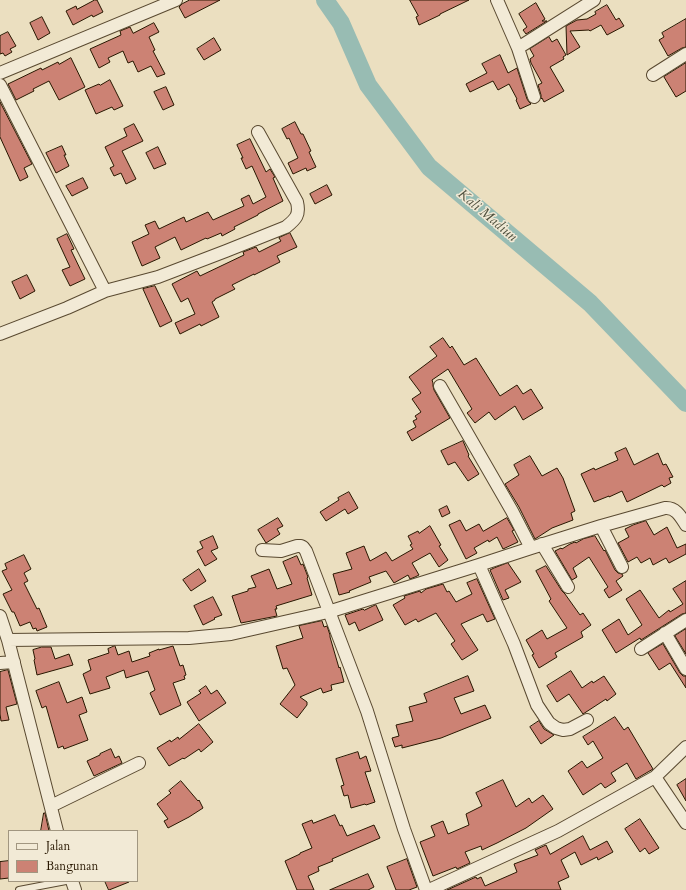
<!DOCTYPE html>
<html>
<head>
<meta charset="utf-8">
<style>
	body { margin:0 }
	#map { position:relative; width:686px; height:890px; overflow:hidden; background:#ebdfc0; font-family:Cardo,serif }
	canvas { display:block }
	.legend { position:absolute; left:8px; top:830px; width:130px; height:52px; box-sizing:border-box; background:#f2ead6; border:1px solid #a19680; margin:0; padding:5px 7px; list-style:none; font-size:12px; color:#281700 }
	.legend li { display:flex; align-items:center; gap:8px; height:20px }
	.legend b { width:20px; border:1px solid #a19680 }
</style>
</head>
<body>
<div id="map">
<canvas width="686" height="890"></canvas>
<ul class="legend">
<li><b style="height:5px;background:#f2ead6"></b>Jalan</li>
<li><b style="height:11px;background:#cc8274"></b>Bangunan</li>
</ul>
</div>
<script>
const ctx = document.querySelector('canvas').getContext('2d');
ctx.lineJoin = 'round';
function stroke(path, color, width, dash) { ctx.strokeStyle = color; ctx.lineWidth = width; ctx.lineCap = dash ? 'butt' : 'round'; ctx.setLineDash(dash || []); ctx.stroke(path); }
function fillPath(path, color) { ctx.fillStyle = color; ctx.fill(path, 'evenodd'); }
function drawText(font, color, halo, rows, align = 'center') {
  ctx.font = font + ' Cardo,serif'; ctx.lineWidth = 3; ctx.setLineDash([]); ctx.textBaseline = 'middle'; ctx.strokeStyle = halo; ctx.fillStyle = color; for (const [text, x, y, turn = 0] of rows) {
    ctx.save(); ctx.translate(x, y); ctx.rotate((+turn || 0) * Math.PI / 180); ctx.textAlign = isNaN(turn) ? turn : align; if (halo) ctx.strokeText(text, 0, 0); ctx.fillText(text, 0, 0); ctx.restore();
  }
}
stroke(new Path2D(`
	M 325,0 L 341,23 L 368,85 L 429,167 L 590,303 L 686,403`), '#98bcb3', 18);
const building = new Path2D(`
	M 95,0 L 97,0 L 103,12 L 93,17 L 92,15 L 73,25 L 66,11 L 76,6 L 77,9 Z
	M 190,0 L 220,0 L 185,18 L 179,7 L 182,4 Z
	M 410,0 L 469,0 L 440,14 L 440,15 L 419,25 L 416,17 L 418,16 Z
	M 536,3 L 545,19 L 542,21 L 547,21 L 526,34 L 523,30 L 527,27 L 519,14 Z
	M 607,5 L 616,20 L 619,18 L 624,26 L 607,35 L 601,25 L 590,31 L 589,30 L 570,31 L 580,47 L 567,55 L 566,26 L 577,20 L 587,19 L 596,14 L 595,12 Z
	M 42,17 L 50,33 L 38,40 L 30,23 Z
	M 686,19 L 686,47 L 682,48 L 668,56 L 659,40 L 664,37 L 662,33 Z
	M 154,23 L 159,32 L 149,37 L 155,50 L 153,51 L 165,74 L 157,77 L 151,66 L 138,72 L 133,61 L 128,63 L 123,51 L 108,58 L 110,62 L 99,68 L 90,49 L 121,35 L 120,31 L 130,27 L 133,33 Z
	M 8,32 L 16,46 L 10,49 L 12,52 L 5,56 L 3,53 L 0,54 L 0,36 Z
	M 549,37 L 552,42 L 557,39 L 566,55 L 563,57 L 564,59 L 550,67 L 564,91 L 544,102 L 542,98 L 541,99 L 541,95 L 538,85 L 542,83 L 531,63 L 530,59 L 534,56 L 530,49 Z
	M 214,38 L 221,50 L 204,60 L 197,49 Z
	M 500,55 L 508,73 L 517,68 L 527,99 L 529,102 L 531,104 L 520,109 L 516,100 L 517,99 L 509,84 L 498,90 L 493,81 L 470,92 L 466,84 L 487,73 L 482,64 Z
	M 71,58 L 85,87 L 59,100 L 49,81 L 33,89 L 34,91 L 16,100 L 8,84 L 41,68 L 42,70 L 58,62 L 59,64 Z
	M 686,63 L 686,91 L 676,97 L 664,77 Z
	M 110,80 L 123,106 L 114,110 L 112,107 L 96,114 L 85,90 L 99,84 L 100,85 Z
	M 166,87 L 174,105 L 163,110 L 154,92 Z
	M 0,102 L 32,164 L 24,168 L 28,177 L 20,181 L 0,137 Z
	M 295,122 L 301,134 L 303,134 L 311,151 L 309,152 L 316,167 L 307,171 L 306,168 L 293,174 L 288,163 L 298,158 L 289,138 L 287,139 L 282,129 Z
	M 134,124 L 143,141 L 122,151 L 136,179 L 126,184 L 121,173 L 114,176 L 110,168 L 114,166 L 105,147 L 127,136 L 124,129 Z
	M 250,139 L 266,172 L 270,169 L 275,177 L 273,178 L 283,201 L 258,214 L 258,215 L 234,227 L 235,229 L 222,236 L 221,233 L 207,239 L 206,238 L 181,250 L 175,237 L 155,247 L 160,258 L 142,266 L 132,242 L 149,234 L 145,225 L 155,221 L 159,229 L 184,217 L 186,222 L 208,212 L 213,220 L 244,206 L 241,199 L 249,195 L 253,204 L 266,197 L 252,166 L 246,169 L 241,158 L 243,158 L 237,145 Z
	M 62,146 L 66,155 L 64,155 L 69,166 L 56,173 L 46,153 Z
	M 158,147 L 166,164 L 154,169 L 146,153 Z
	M 83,178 L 88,188 L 72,196 L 66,186 Z
	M 327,185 L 332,195 L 315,204 L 310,194 Z
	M 290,233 L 297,247 L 277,256 L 280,262 L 254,275 L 254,274 L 232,285 L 235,289 L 215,299 L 215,300 L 212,302 L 219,317 L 201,326 L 200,324 L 180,334 L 175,323 L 195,314 L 188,298 L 181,302 L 172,284 L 197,271 L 200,276 L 244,255 L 243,252 L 256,247 L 259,252 L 281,241 L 279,238 Z
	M 67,234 L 74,249 L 71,250 L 85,279 L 70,286 L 62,270 L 70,267 L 57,239 Z
	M 27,275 L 35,291 L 20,299 L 12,282 Z
	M 155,286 L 172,321 L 160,327 L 143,289 Z
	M 443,338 L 450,348 L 452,346 L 464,365 L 476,358 L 500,396 L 517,385 L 523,394 L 531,389 L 543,408 L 523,420 L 515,406 L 495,420 L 489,412 L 475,423 L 467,413 L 472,409 L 448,369 L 432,380 L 433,383 L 433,386 L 434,390 L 450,418 L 412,441 L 407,432 L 416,427 L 413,421 L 417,419 L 415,416 L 421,412 L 412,399 L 421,393 L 409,377 L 437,356 L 430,347 Z
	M 463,441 L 469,455 L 468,456 L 479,474 L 468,481 L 455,462 L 448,465 L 441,451 Z
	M 626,448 L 634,465 L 658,453 L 663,465 L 666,464 L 673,477 L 669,478 L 671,483 L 664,487 L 662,485 L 627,502 L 622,491 L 609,497 L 609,496 L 594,502 L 581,474 L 594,468 L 595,470 L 618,460 L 615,453 Z
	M 530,456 L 542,476 L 557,468 L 563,478 L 575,511 L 571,513 L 573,520 L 552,528 L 535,539 L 519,507 L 505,484 L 519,475 L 514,465 Z
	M 349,492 L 358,508 L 348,514 L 345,509 L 326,521 L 320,512 L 339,500 L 338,498 Z
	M 447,506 L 450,513 L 442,517 L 439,510 Z
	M 278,518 L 283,526 L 277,529 L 280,534 L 266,543 L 258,530 Z
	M 507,518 L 514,530 L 512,531 L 518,542 L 503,549 L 497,537 L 489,542 L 488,540 L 474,548 L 477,553 L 466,559 L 449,525 L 460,520 L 466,531 L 479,524 L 483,531 Z
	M 646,521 L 654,535 L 667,527 L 677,548 L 686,544 L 686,554 L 669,563 L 666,558 L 653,565 L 650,558 L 641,563 L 637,557 L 628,562 L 618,543 L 629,537 L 625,529 L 633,525 Z
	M 430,526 L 441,545 L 439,546 L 448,560 L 439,567 L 430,553 L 412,563 L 419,575 L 415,577 L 410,579 L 408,575 L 394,583 L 386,571 L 369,577 L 371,582 L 349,591 L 350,592 L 339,595 L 333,574 L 352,569 L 346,553 L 364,546 L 370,561 L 386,552 L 392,561 L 413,549 L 410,545 L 412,544 L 408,536 L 418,531 L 419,533 Z
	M 213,536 L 218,548 L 211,551 L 217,559 L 205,566 L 197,551 L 203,548 L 200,542 Z
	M 595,536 L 604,551 L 605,550 L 615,570 L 618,573 L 622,574 L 623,576 L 616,581 L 622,590 L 609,598 L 604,590 L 608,587 L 589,557 L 573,568 L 577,577 L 572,580 L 555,551 L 561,548 L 562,549 L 570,544 L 575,542 L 576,543 L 583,539 Z
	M 24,555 L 31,569 L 24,573 L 28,581 L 24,583 L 37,609 L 39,608 L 47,627 L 37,631 L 36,628 L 33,629 L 30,622 L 20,626 L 14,612 L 12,612 L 3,594 L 12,590 L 2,571 L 7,569 L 5,564 Z
	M 297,556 L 301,565 L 303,564 L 308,577 L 307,578 L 312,595 L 276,606 L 277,609 L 275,609 L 277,616 L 241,623 L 232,596 L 248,591 L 248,589 L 256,587 L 251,576 L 269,569 L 277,589 L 292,584 L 283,562 Z
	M 508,563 L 521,582 L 505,590 L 509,598 L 503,600 L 490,570 L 494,568 Z
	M 546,566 L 562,591 L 565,594 L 580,615 L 583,613 L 591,625 L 581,632 L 583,637 L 555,653 L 557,657 L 539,668 L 532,655 L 534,654 L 526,640 L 542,630 L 547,639 L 567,628 L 549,601 L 551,599 L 536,571 Z
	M 199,569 L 206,581 L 191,591 L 183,580 Z
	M 477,579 L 495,619 L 487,622 L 483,614 L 461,624 L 478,650 L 462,660 L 451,644 L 455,641 L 436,613 L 418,622 L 416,619 L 405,625 L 393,605 L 405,598 L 404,596 L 420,591 L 421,593 L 426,589 L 443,584 L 447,592 L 449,591 L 456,602 L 472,594 L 467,583 Z
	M 686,581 L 686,613 L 682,614 L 641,640 L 640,638 L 616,653 L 602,630 L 619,619 L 628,635 L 642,625 L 626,599 L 640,590 L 659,618 L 669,610 L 670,612 L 683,604 L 673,589 Z
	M 213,597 L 222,615 L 214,618 L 215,619 L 203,625 L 194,606 Z
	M 376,605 L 383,620 L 359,631 L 355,622 L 349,625 L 345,615 L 363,609 L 364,610 Z
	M 322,621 L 324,627 L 327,626 L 330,635 L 330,637 L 339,668 L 340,667 L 344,682 L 331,685 L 332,690 L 323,693 L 321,688 L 300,697 L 307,702 L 307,705 L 297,718 L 280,704 L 295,685 L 287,668 L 283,669 L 276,646 L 303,638 L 299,626 Z
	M 686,629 L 686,654 L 675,636 Z
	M 663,644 L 680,673 L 683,676 L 686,676 L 686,688 L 670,663 L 659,670 L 648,653 Z
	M 115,646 L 118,655 L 129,651 L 132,662 L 150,656 L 149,653 L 159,649 L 159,650 L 173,646 L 180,666 L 183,665 L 186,675 L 184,676 L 185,679 L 173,683 L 181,705 L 160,715 L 150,693 L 155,690 L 148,671 L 126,678 L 124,670 L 106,677 L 110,688 L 90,694 L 83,674 L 91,670 L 88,660 L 109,653 L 108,649 Z
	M 42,647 L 51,647 L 55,659 L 69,654 L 73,665 L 37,675 L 34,660 L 35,659 L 33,650 Z
	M 8,670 L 17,704 L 6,707 L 9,720 L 1,721 L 0,714 L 0,672 Z
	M 571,671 L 582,688 L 592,681 L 593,683 L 604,676 L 616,694 L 607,701 L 606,699 L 583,714 L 569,694 L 557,702 L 547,686 Z
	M 468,676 L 474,691 L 454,698 L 461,714 L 485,705 L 491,718 L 441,738 L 402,748 L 402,745 L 395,747 L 392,738 L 399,736 L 396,725 L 413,721 L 409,707 L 427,702 L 424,694 Z
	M 59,682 L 67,703 L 82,697 L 87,712 L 79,715 L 88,740 L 64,749 L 63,746 L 58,748 L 46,706 L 42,708 L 36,691 Z
	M 206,686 L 211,694 L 217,690 L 226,703 L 199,721 L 187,702 L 201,693 L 199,691 Z
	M 615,717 L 624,730 L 628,727 L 653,769 L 636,779 L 627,763 L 611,773 L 616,781 L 605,788 L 601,783 L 583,795 L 568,771 L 582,761 L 587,768 L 603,758 L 593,741 L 588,745 L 583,737 Z
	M 539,721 L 544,729 L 554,735 L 541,744 L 530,727 Z
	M 199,724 L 213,742 L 201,752 L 199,749 L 184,759 L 183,758 L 169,766 L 157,748 L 170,740 L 171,742 L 178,737 L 179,739 Z
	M 111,749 L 115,758 L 119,756 L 122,763 L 94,776 L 87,761 L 100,755 L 100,754 Z
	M 358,752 L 360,759 L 366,756 L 371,771 L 365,772 L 375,802 L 366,805 L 365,804 L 351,808 L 348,795 L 344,796 L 341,786 L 344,785 L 336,759 Z
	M 686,779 L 686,801 L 677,785 Z
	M 503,780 L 516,807 L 529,798 L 532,803 L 543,795 L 553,809 L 526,828 L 497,843 L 482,850 L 481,846 L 465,852 L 470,863 L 457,869 L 456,867 L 433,876 L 420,842 L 435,836 L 431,826 L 443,821 L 448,834 L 469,825 L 466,814 L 482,806 L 476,793 Z
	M 181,781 L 198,801 L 199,800 L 203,808 L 189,817 L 168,828 L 164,821 L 168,819 L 157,804 L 171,793 L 169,791 Z
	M 44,813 L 45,813 L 49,831 L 41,831 Z
	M 335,815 L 340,826 L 342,825 L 347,836 L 374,825 L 380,838 L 332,859 L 333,861 L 318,867 L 319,871 L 308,876 L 314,890 L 297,890 L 285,861 L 300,854 L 300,853 L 312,848 L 302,824 L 312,820 L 313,823 Z
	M 640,819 L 659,848 L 649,854 L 645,848 L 640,852 L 625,829 Z
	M 583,836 L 590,850 L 607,841 L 613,852 L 598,860 L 597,857 L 581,865 L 575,852 L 561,860 L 569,877 L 558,882 L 561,890 L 447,890 L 476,877 L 477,879 L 481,877 L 485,886 L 517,872 L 514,864 L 538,855 L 535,850 L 546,845 L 550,854 Z
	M 407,859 L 417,887 L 409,890 L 396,890 L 387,867 Z
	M 9,861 L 9,878 L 0,879 L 0,862 Z
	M 368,874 L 374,887 L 368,890 L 330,890 Z
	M 105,881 L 129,881 L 129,882 L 109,890 Z`);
fillPath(building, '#cc8274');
stroke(building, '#281700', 1);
const service = new Path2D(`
	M 19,890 L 66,881`);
const minor = new Path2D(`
	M 497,0 L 518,48 L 534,97
	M 518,48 L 594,0
	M 0,73 L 176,0
	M 653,75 L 686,54
	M 0,85 L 105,291
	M 0,334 L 67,308 L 105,291 L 158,277 L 226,251 L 286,227 C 296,219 300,215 297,202 L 258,132
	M 440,386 L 512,511 L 531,548
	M 601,526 L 622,567
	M 542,544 L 568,587
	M 262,550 L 281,551 L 297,546 L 301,546 L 303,547 L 306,551 L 367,711 L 404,829 L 426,890
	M 479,565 L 514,644 L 537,705 L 549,723 L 556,728 L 563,730 L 570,729 L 587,720
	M 0,616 L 8,640 L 57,831
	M 665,633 L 686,669
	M 8,640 L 189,638 L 231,634 L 328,612 L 479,565 L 531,548 L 601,526 L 665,508 C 676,507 681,517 686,525
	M 641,649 L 686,620
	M 0,663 L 14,662
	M 655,777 L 686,747
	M 51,806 L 139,763
	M 72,881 L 75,890
	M 429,890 L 558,831 L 655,777 L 686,823`);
stroke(service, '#594930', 8);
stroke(minor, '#594930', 14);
stroke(service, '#f2ead6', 6);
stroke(minor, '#f2ead6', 12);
drawText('italic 14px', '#4f513f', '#f2ead6', [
	["Kali Madiun",487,216,40]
]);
</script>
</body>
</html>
